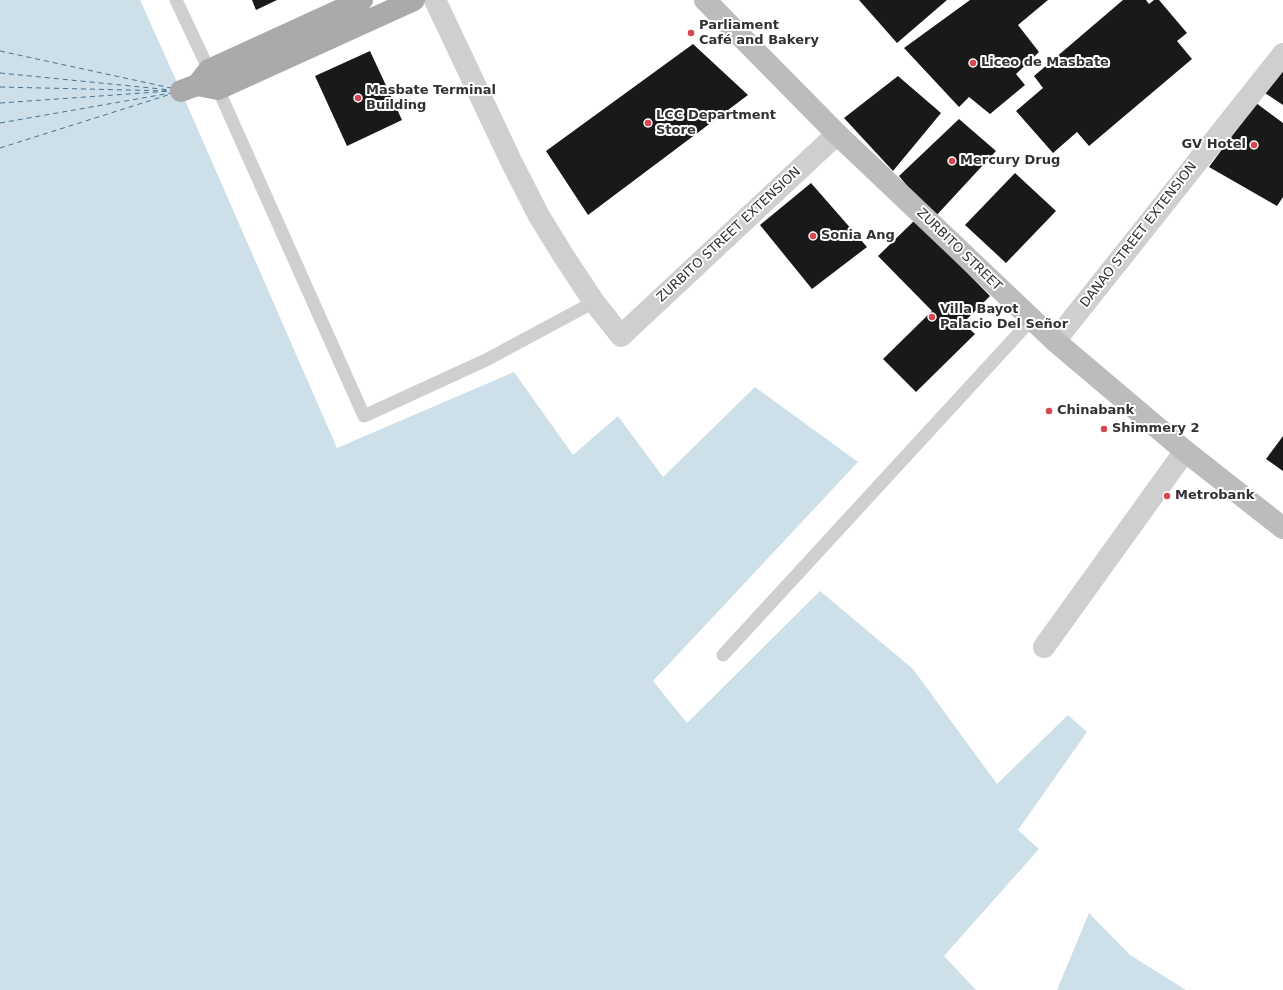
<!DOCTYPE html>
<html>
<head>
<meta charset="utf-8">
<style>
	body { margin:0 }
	canvas { display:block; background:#fff }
</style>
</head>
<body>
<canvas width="1283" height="990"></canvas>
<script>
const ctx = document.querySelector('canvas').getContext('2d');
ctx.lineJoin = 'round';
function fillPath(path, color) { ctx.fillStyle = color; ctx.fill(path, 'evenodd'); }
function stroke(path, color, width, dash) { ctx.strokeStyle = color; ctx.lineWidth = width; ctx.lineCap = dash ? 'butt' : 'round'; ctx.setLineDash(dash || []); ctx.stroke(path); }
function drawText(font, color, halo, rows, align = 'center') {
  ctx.font = font + ' "DejaVu Sans",sans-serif'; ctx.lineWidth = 4; ctx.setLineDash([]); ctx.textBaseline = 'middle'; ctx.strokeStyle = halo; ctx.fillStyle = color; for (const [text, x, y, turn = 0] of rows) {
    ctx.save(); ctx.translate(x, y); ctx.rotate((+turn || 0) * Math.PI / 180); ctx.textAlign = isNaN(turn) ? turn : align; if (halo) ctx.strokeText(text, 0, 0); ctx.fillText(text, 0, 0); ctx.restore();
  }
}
fillPath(new Path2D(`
	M 0,0 L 140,0 L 181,91 L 337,448 L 514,372 L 573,455 L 618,416 L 663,477 L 755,387 L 858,462 L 653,681 L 687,723 L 820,591 L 913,669 L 997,784 L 1068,715 L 1087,732 L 1018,830 L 1039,849 L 944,956 L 976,990 L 0,990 Z
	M 1089,913 L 1130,955 L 1186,990 L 1057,990 Z`), '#cddfe9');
stroke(new Path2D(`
	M 0,51 L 171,88
	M 0,73 L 171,90
	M 0,87 L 171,91
	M 0,103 L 171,91
	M 0,123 L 171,93
	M 0,148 L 171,94`), '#46738f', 1, [5, 4]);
fillPath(new Path2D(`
	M 252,0 L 277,0 L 256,10 Z
	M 859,0 L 947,0 L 897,43 Z
	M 970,0 L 1048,0 L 1018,25 L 1039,52 L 1016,74 L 1025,85 L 990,114 L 969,97 L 959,107 L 904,48 Z
	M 1123,0 L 1146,0 L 1149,4 L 1154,0 L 1159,0 L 1187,33 L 1177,41 L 1192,59 L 1089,146 L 1077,132 L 1053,153 L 1016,111 L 1043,88 L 1034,76 Z
	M 693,44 L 748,95 L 588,215 L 546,151 Z
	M 370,51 L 402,120 L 347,146 L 315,76 Z
	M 1283,68 L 1283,105 L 1262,91 Z
	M 898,76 L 941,113 L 893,171 L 844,118 Z
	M 1256,103 L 1283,123 L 1283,197 L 1277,206 L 1209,167 Z
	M 959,119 L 996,151 L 934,218 L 899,176 Z
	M 1015,173 L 1056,211 L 1006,263 L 965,225 Z
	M 811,183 L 867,247 L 812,289 L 760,225 Z
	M 915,220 L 990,296 L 963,323 L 975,334 L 916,392 L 883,359 L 932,311 L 878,256 Z
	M 1283,436 L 1283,471 L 1266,459 Z`), '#191919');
stroke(new Path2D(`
	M 176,0 L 218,89 L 364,416 L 486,360 L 594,302
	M 723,655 L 1032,319`), '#cfcfcf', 13);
stroke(new Path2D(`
	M 435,0 L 511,161 L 539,216 L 563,255 L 594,302 L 621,336 L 837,134
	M 1055,341 L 1283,54
	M 1044,647 L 1185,451`), '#cfcfcf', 22);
stroke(new Path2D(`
	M 705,0 L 837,134 L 1055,341 L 1185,451 L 1283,528`), '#bcbcbc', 22);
stroke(new Path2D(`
	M 197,85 L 218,89 L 414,0
	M 181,91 L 197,85 L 209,70 L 362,0`), '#aaa', 22);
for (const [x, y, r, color] of [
	[691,33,4,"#d84651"],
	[973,63,4,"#d84651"],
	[358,98,4,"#d84651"],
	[648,123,4,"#d84651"],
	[1254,145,4,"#d84651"],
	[952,161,4,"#d84651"],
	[813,236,4,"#d84651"],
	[932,317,4,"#d84651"],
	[1049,411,4,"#d84651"],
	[1104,429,4,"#d84651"],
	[1167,496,4,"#d84651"]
]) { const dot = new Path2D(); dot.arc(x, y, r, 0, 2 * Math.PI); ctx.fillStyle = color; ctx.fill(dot); stroke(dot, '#fff', 1.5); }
drawText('bold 13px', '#323232', '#fff', [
	["Parliament",699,26],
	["Café and Bakery",699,41],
	["Liceo de Masbate",981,63],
	["Masbate Terminal",366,91],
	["Building",366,106],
	["LCC Department",656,116],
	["Store",656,131],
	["GV Hotel",1246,145,"right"],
	["Mercury Drug",960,161],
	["Sonia Ang",821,236],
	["Villa Bayot",940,310],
	["Palacio Del Señor",940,325],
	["Chinabank",1057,411],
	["Shimmery 2",1112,429],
	["Metrobank",1175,496]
], 'left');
drawText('13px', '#323232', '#fff', [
	["ZURBITO STREET EXTENSION",729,235,-43],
	["DANAO STREET EXTENSION",1139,235,-52],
	["ZURBITO STREET",959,250,44]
]);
</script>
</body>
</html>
